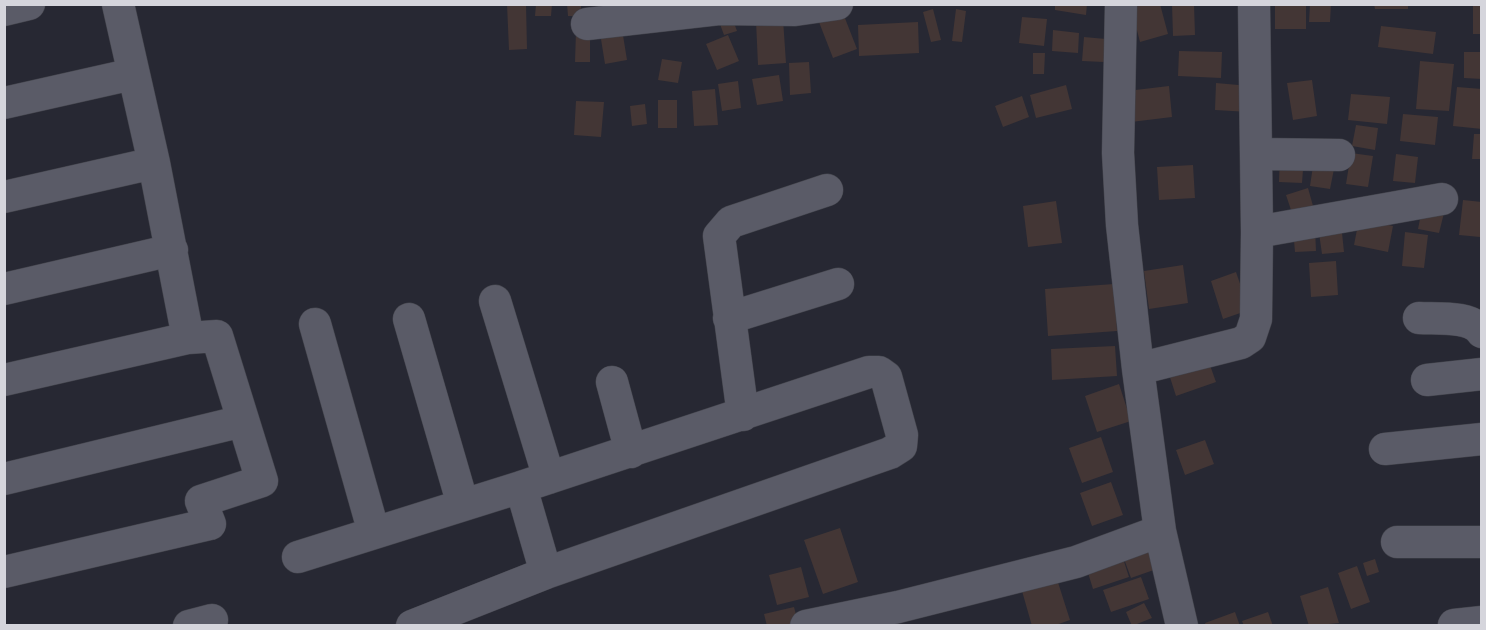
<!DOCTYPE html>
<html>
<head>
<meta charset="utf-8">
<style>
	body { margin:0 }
	#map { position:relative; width:1486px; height:630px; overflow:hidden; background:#272833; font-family:"Archivo Narrow",sans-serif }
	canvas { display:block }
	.frame { position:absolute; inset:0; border:6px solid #d5d5dc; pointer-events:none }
</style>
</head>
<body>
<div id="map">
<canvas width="1486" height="630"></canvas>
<div class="frame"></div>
</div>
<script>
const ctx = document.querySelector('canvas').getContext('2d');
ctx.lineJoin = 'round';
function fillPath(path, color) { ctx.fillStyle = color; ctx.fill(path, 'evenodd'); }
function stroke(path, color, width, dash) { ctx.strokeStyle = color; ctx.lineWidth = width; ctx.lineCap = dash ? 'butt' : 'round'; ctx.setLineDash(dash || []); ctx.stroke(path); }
fillPath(new Path2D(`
	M 507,4 L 526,4 L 527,49 L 509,50 Z
	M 536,4 L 552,4 L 551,16 L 535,16 Z
	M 567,4 L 581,4 L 581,16 L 568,16 Z
	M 1055,4 L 1087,4 L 1086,15 L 1055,10 Z
	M 1142,4 L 1160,4 L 1168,34 L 1140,42 L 1131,7 Z
	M 1172,4 L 1194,4 L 1195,35 L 1173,36 Z
	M 1275,4 L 1306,4 L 1306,29 L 1275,29 Z
	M 1310,4 L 1331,4 L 1330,22 L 1309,22 Z
	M 1374,4 L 1408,4 L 1408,9 L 1375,9 Z
	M 1473,5 L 1482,6 L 1482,34 L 1473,34 Z
	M 841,8 L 857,49 L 833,58 L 817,17 Z
	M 933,9 L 941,40 L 931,42 L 923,12 Z
	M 956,9 L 966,11 L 962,42 L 952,41 Z
	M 730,12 L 737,31 L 724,35 L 717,16 Z
	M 1022,17 L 1047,19 L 1044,46 L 1019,43 Z
	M 783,19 L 786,63 L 758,65 L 756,21 Z
	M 918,22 L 919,53 L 859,56 L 858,25 Z
	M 1381,26 L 1436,32 L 1433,54 L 1378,47 Z
	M 622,29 L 627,60 L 605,64 L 600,33 Z
	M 590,30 L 590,62 L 575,62 L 576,31 Z
	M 1053,30 L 1079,33 L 1078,53 L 1052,51 Z
	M 728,35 L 739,61 L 717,70 L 706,44 Z
	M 1084,37 L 1106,39 L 1104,62 L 1082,61 Z
	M 1179,51 L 1222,52 L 1221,78 L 1178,76 Z
	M 1464,52 L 1482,52 L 1482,79 L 1464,78 Z
	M 1033,53 L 1045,53 L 1044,74 L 1033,74 Z
	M 662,59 L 682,62 L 678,83 L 658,80 Z
	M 1420,61 L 1454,64 L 1449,111 L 1416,109 Z
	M 809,62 L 811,93 L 790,95 L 789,63 Z
	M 779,75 L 783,101 L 757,105 L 752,79 Z
	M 1312,80 L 1317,116 L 1293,120 L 1287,83 Z
	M 738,81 L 741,108 L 722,111 L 718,84 Z
	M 1216,83 L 1250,86 L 1249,112 L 1215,110 Z
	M 1066,85 L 1072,109 L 1036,118 L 1030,95 Z
	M 1169,86 L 1172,117 L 1131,122 L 1127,91 Z
	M 1457,87 L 1482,89 L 1482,129 L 1453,126 Z
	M 715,89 L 718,125 L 694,126 L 692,91 Z
	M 1351,94 L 1390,97 L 1387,124 L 1348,120 Z
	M 1022,96 L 1029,117 L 1003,127 L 995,106 Z
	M 658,100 L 677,100 L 677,128 L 658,128 Z
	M 576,101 L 604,102 L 601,137 L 574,135 Z
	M 645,104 L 647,124 L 632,126 L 630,106 Z
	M 1403,114 L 1438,117 L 1435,145 L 1400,141 Z
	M 1356,125 L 1378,128 L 1375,150 L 1352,146 Z
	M 1474,134 L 1482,134 L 1482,159 L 1472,159 Z
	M 1351,153 L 1373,156 L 1368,187 L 1346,184 Z
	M 1396,154 L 1418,157 L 1415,183 L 1393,181 Z
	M 1280,155 L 1304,157 L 1302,183 L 1279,182 Z
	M 1193,165 L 1195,198 L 1159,200 L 1157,167 Z
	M 1313,166 L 1334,169 L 1330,189 L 1310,186 Z
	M 1308,188 L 1315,213 L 1294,219 L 1286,195 Z
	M 1463,200 L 1482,202 L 1480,237 L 1459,235 Z
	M 1056,201 L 1062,243 L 1028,247 L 1023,206 Z
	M 1423,204 L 1445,209 L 1439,233 L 1418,229 Z
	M 1359,219 L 1393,226 L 1388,252 L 1354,245 Z
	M 1341,223 L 1344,252 L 1322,254 L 1318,226 Z
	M 1315,228 L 1316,251 L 1295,252 L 1293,230 Z
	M 1405,232 L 1428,235 L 1424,268 L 1402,266 Z
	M 1336,261 L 1338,295 L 1311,297 L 1309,263 Z
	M 1183,265 L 1188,303 L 1149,309 L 1144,271 Z
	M 1236,272 L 1249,310 L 1223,319 L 1211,281 Z
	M 1114,284 L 1117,331 L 1048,336 L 1045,289 Z
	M 1115,346 L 1117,376 L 1052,380 L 1051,349 Z
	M 1206,354 L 1216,382 L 1176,396 L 1167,368 Z
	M 1119,384 L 1131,421 L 1097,432 L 1085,396 Z
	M 1101,437 L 1113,472 L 1082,483 L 1069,448 Z
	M 1205,440 L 1214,464 L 1185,475 L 1176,450 Z
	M 1111,482 L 1123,515 L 1092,526 L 1080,493 Z
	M 840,528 L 858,582 L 823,594 L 804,540 Z
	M 1157,534 L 1168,565 L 1131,578 L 1120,548 Z
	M 1120,549 L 1129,577 L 1093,589 L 1084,560 Z
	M 1375,559 L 1379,572 L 1367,576 L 1363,563 Z
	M 1357,566 L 1370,602 L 1351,609 L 1338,573 Z
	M 801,567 L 809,597 L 777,605 L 769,575 Z
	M 1055,573 L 1070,620 L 1053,626 L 1032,626 L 1020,584 Z
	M 1141,577 L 1149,599 L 1111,612 L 1103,590 Z
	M 1328,587 L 1339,623 L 1309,626 L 1300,596 Z
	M 1144,603 L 1152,618 L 1132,626 L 1126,612 Z
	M 794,607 L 799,626 L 767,626 L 764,614 Z
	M 1235,612 L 1240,626 L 1206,626 L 1205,623 Z
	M 1268,612 L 1273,626 L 1244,626 L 1242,621 Z`), '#433635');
const minor = new Path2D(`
	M 118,4 L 154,163 L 188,338
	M 1121,4 L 1118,153 L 1122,225 L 1138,369 L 1160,531 L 1182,626
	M 1254,4 L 1257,232
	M 4,10 L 29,4
	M 587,24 L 719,9 L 795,10 L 837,4
	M 4,103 L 133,74
	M 1257,154 L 1339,155
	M 4,197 L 154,163
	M 4,289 L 172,250
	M 495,301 L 549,478
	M 729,318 L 838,284
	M 1419,318 C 1438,319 1471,315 1482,332
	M 409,319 L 463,505
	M 315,324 L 374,533
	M 1138,369 L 1241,343 L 1250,337 L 1256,319 L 1257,232 L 1442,199
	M 4,380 L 188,338 L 217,336 L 262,481 L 201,501 L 210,524 L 4,572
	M 1427,380 L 1482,374
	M 612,382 L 631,452
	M 743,415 L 719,236 L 731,222 L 827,190
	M 1385,449 L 1482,439
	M 4,479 L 243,421
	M 1397,542 L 1482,542
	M 298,557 L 521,487
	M 1454,625 L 1482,622
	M 189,626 L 212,620
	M 412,626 L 546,573 L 521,487 L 869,372 L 879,372 L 886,377 L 902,435 L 901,446 L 890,453 L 546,573
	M 806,626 L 898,607 L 1076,562 L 1160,531`);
stroke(minor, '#43444c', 33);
stroke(minor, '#5a5b67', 32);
</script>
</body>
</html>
